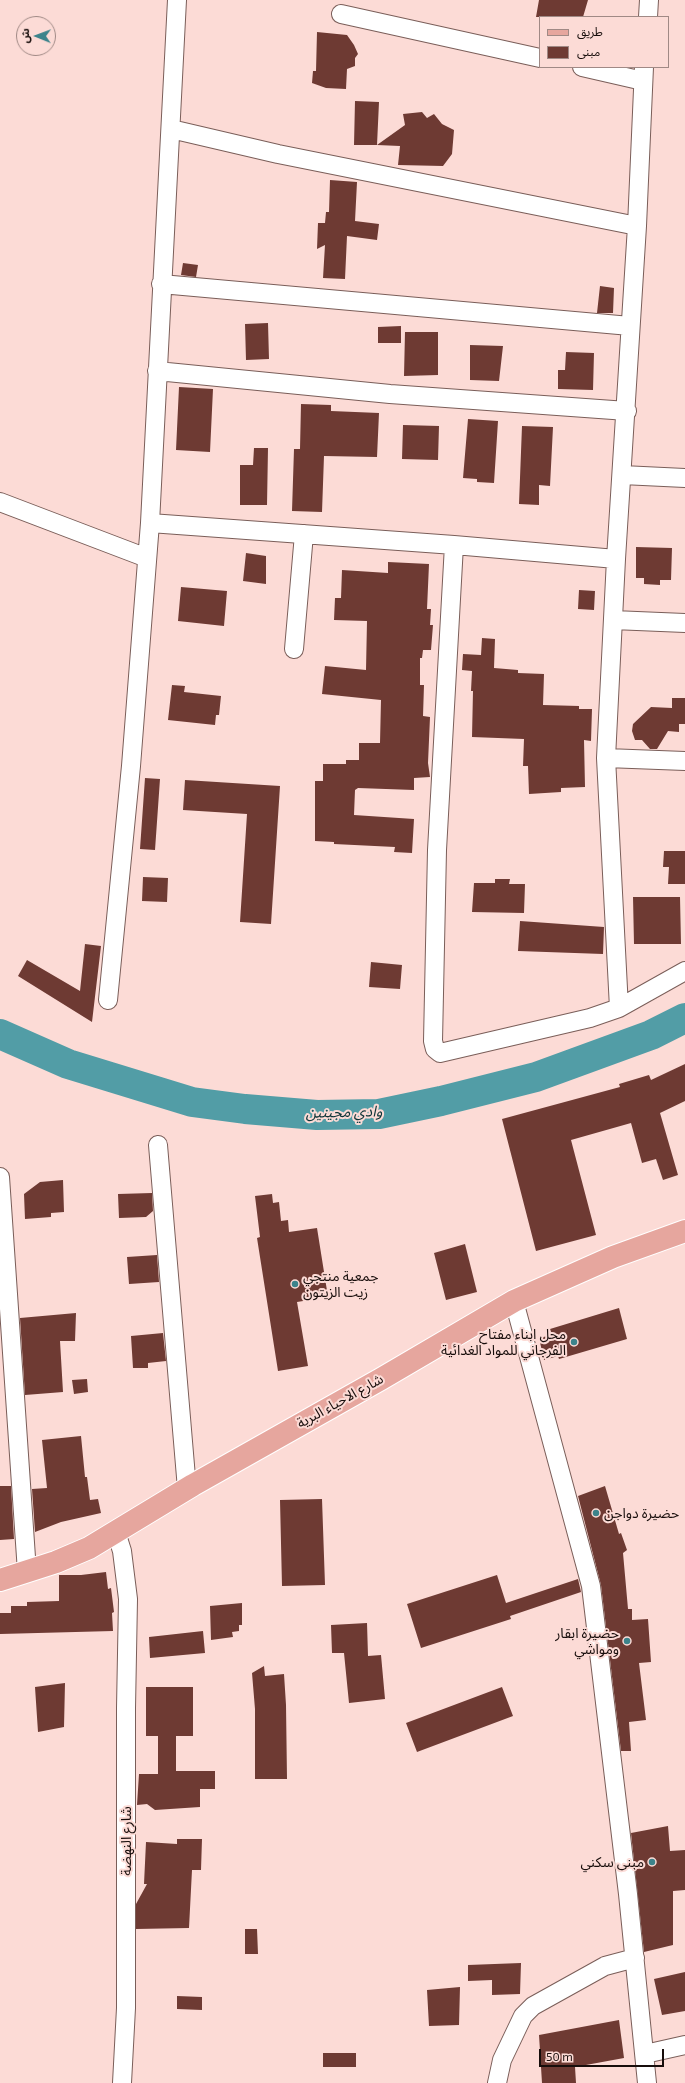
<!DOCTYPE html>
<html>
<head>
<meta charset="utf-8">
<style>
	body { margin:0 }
	#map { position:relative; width:685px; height:2083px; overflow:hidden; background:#fcdbd6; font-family:"Exo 2","Noto Sans Arabic",sans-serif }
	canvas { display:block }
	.legend { position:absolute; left:539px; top:16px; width:130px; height:52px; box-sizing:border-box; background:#fcdbd6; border:1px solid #a08985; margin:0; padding:5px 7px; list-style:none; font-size:12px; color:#170d0b }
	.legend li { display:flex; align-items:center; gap:8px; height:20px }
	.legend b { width:20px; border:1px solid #a08985 }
	.north { position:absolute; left:16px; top:16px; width:40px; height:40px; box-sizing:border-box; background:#fcdbd6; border:1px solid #a08985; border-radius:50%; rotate:271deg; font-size:11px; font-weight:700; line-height:16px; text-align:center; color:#170d0b }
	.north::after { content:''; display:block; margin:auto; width:14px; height:18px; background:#3c838b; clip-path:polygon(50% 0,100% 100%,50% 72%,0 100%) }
	.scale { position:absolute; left:539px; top:2049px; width:125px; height:18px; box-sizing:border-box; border:2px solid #170d0b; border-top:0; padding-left:5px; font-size:12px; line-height:14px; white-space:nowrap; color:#170d0b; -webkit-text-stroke:3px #fcdbd6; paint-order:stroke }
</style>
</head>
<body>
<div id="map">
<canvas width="685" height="2083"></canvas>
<ul class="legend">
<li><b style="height:5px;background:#e6a69e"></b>طريق</li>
<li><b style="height:11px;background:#6e3a33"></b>مبنى</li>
</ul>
<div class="north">ش</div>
<div class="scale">50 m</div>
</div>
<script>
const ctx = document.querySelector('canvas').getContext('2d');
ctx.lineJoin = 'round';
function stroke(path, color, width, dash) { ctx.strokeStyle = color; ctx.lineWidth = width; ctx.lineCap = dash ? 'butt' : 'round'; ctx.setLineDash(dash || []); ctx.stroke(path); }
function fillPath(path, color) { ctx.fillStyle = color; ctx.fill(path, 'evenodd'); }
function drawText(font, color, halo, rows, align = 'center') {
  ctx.font = font + ' "Exo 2","Noto Sans Arabic",sans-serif'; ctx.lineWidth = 4; ctx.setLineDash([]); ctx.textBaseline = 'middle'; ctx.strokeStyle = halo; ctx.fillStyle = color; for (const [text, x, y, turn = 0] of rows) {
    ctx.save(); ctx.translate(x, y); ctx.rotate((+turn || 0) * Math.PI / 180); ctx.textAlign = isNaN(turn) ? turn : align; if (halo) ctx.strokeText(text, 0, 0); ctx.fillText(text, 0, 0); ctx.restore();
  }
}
stroke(new Path2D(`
	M 0,1034 L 68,1064 L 192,1102 L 245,1109 L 317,1115 L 379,1114 L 441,1101 L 536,1077 L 651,1035 L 685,1018`), '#529da6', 30);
fillPath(new Path2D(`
	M 539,0 L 588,0 L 583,17 L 536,17 Z
	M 317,32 L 347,35 L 354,45 L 358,54 L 355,58 L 355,66 L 347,69 L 346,89 L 326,88 L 312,83 L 313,71 L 316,71 Z
	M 355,101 L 379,102 L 377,145 L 354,145 Z
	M 422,112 L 427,118 L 434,114 L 442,124 L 454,130 L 452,154 L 443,166 L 398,165 L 400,146 L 377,145 L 405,125 L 403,114 Z
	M 330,180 L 357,182 L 355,221 L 379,224 L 377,240 L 347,236 L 345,279 L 323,278 L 325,245 L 317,249 L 318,223 L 325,223 L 326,212 L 329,212 Z
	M 183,263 L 198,265 L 196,277 L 181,275 Z
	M 600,286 L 614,288 L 613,313 L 597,313 Z
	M 268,323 L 269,359 L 246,360 L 245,324 Z
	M 401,326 L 401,343 L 378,343 L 378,327 Z
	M 405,332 L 438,332 L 438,375 L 404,376 Z
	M 470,345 L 503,346 L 499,381 L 470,380 Z
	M 566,352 L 594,353 L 593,390 L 558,389 L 558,370 L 565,370 Z
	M 179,387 L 213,389 L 210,452 L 176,450 Z
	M 301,404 L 331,405 L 331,411 L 379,413 L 377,457 L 324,456 L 322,512 L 292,511 L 294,449 L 300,449 Z
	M 468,419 L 498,421 L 494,483 L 477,482 L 477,479 L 463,478 Z
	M 403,425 L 439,426 L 438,460 L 402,459 Z
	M 522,426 L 553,427 L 550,486 L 539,485 L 539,505 L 519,504 Z
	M 254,448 L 268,448 L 267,505 L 240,505 L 240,465 L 253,465 Z
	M 636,547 L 672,548 L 671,580 L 660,580 L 660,585 L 644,584 L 644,578 L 636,578 Z
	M 246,553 L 266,556 L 266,584 L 243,581 Z
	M 388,562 L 429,564 L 427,609 L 431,609 L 430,625 L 433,625 L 431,650 L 423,650 L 422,658 L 420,658 L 420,685 L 424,685 L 423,716 L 430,717 L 428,763 L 430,777 L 414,778 L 414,790 L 358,788 L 355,790 L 354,815 L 414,819 L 412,853 L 394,852 L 395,847 L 334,844 L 334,842 L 315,841 L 315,781 L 323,781 L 323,764 L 346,764 L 346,760 L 359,760 L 359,743 L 380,743 L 381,700 L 322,694 L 325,666 L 366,670 L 367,621 L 334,620 L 335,598 L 341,598 L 342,570 L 388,573 Z
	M 181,587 L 227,591 L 224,626 L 178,621 Z
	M 579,590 L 595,591 L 594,610 L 578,609 Z
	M 482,638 L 495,639 L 494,668 L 518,670 L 518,673 L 544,674 L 543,705 L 579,706 L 579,709 L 592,709 L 591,741 L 584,740 L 585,787 L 561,788 L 561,792 L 529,794 L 528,766 L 523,766 L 524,739 L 472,737 L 473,691 L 471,691 L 472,671 L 462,670 L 463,654 L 481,655 Z
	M 172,685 L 185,686 L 184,692 L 221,696 L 219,715 L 216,715 L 215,725 L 168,720 Z
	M 672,698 L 685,698 L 685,724 L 679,724 L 679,732 L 668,731 L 657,749 L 650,749 L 642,740 L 635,740 L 632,731 L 633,724 L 651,707 L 672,708 Z
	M 145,778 L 160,779 L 155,850 L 140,849 Z
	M 185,780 L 280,786 L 271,924 L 240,922 L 247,814 L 183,810 Z
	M 664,851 L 685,851 L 685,884 L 668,884 L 669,867 L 663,867 Z
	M 143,877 L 168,878 L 167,902 L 142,901 Z
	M 495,879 L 510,879 L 509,884 L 525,884 L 524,913 L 472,912 L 474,883 L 495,883 Z
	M 633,897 L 680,897 L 681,944 L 634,944 Z
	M 520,921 L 604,927 L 603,954 L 518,951 Z
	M 85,944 L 101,946 L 92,1022 L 18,976 L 27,960 L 80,991 Z
	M 371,962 L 402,965 L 400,989 L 369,987 Z
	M 685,1064 L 685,1101 L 660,1113 L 678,1175 L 663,1180 L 656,1159 L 642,1163 L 631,1123 L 571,1140 L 596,1235 L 536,1251 L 502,1119 L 620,1087 L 619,1084 L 649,1075 L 651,1080 Z
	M 63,1180 L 64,1212 L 51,1213 L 51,1217 L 25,1219 L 24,1194 L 40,1182 Z
	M 152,1193 L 153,1211 L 146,1217 L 119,1218 L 118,1194 Z
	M 272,1194 L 273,1203 L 279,1202 L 281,1221 L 288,1220 L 289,1232 L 317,1228 L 328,1297 L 297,1302 L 308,1366 L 278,1371 L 257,1238 L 260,1237 L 255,1196 Z
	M 465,1244 L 477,1292 L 446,1300 L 434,1253 Z
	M 157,1255 L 159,1282 L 129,1284 L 127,1257 Z
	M 619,1308 L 627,1339 L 559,1359 L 558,1356 L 544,1360 L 539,1338 L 552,1335 L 550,1329 Z
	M 76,1313 L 75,1341 L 60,1341 L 63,1392 L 25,1395 L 20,1318 Z
	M 163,1333 L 166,1361 L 148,1363 L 148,1368 L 133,1368 L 131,1336 Z
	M 87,1379 L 88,1392 L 74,1394 L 72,1380 Z
	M 81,1436 L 85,1477 L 87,1477 L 90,1500 L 98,1499 L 101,1513 L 61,1522 L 35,1532 L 32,1489 L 47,1488 L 42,1440 Z
	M 0,1486 L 11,1486 L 14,1539 L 0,1540 Z
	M 605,1486 L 619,1534 L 621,1533 L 627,1550 L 623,1553 L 628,1609 L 632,1609 L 632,1620 L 648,1619 L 651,1662 L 639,1663 L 646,1720 L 629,1722 L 631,1751 L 621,1751 L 601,1585 L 578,1496 Z
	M 322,1499 L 325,1585 L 282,1586 L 280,1500 Z
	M 106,1572 L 108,1589 L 111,1588 L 114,1612 L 112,1613 L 113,1631 L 0,1634 L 0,1613 L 11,1613 L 11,1606 L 27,1606 L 27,1602 L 59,1601 L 59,1575 L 81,1575 Z
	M 497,1575 L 506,1603 L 578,1579 L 581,1592 L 510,1616 L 511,1619 L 421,1648 L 407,1604 Z
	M 242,1603 L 242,1625 L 239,1625 L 239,1631 L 232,1632 L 233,1637 L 211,1640 L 210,1606 Z
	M 367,1623 L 368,1656 L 381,1655 L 385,1699 L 349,1703 L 344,1653 L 332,1653 L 331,1625 Z
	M 203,1631 L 205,1653 L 150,1658 L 149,1637 Z
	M 264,1666 L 265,1676 L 284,1674 L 286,1705 L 287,1779 L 255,1779 L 255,1709 L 252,1673 Z
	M 65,1683 L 64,1727 L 38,1732 L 35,1687 Z
	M 146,1687 L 193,1687 L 193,1736 L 176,1736 L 176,1771 L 215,1771 L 215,1789 L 200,1789 L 200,1807 L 155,1810 L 147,1804 L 137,1805 L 139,1774 L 158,1774 L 158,1736 L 146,1736 Z
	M 502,1687 L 513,1716 L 417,1752 L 406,1723 Z
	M 668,1826 L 670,1851 L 685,1850 L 685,1890 L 673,1891 L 673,1945 L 644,1952 L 631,1833 Z
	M 177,1839 L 202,1839 L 201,1870 L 192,1870 L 189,1928 L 136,1929 L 136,1904 L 147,1884 L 144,1884 L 146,1842 L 177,1844 Z
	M 245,1929 L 257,1929 L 258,1954 L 245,1954 Z
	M 521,1963 L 520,1994 L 492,1995 L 492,1980 L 468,1981 L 468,1965 Z
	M 685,1972 L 685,2011 L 662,2015 L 654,1979 Z
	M 460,1987 L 459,2025 L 429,2026 L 427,1990 Z
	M 177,1996 L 202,1997 L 202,2010 L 177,2009 Z
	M 619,2020 L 624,2058 L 575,2067 L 576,2083 L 542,2083 L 539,2035 Z
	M 323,2053 L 356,2053 L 356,2067 L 323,2067 Z`), '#6e3a33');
const street = new Path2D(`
	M 341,14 L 540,58
	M 648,17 L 649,0
	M 582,67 L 643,81
	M 171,129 L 278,154 L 637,226
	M 161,284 L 630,326
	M 157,371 L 390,394 L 627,411
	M 622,475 L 685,478
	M 0,502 L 147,558
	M 150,523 L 454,545 L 616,559
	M 454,545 L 437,850 L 433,1041 L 435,1049 L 440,1053 L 590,1018 L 619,1008 L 685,971
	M 613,620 L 685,623
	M 294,649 L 304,534
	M 606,758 L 685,761
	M 108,1000 L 131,766 L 150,523 L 177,0
	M 619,1008 L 606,758 L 616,559 L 637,226 L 644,67
	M 158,1145 L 187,1489
	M 0,1177 L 27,1572
	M 514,1301 L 591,1586 L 628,1894 L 647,2083
	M 116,1532 L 122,1551 L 128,1599 L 126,1708 L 126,2008 L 122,2083
	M 645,2054 L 685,2045
	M 497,2083 L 502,2060 L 523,2016 L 533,2006 L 605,1966 L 635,1958`);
const primary = new Path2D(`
	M 0,1580 L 56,1562 L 89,1548 L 193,1485 L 381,1379 L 514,1301 L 613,1257 L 685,1231`);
stroke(street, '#7a5e59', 20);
stroke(primary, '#fff', 24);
stroke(street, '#fff', 18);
stroke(primary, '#e6a69e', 22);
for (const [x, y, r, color] of [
	[295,1284,4,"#3c838b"],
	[574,1342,4,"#3c838b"],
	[596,1513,4,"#3c838b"],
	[627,1641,4,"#3c838b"],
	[652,1862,4,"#3c838b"]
]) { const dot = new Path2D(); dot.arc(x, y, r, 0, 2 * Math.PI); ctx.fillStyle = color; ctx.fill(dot); stroke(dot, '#fcdbd6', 1.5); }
drawText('14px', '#170d0b', '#fcdbd6', [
	["جمعية منتجي",303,1276,"left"],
	["زيت الزيتون",303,1292,"left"],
	["محل ابناء مفتاح",566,1334],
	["الفرجاني للمواد الغدائية",566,1350],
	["حضيرة دواجن",604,1513,"left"],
	["حضيرة ابقار",619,1633],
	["ومواشي",619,1649],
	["مبنى سكني",644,1862]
], 'right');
drawText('14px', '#170d0b', '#fcdbd6', [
	["شارع الاحياء البرية",340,1401,-29],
	["شارع النهضة",126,1841,-90]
]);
drawText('italic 15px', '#0e3438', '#fcdbd6', [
	["وادي مجينين",344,1112,-1]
]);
</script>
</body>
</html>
